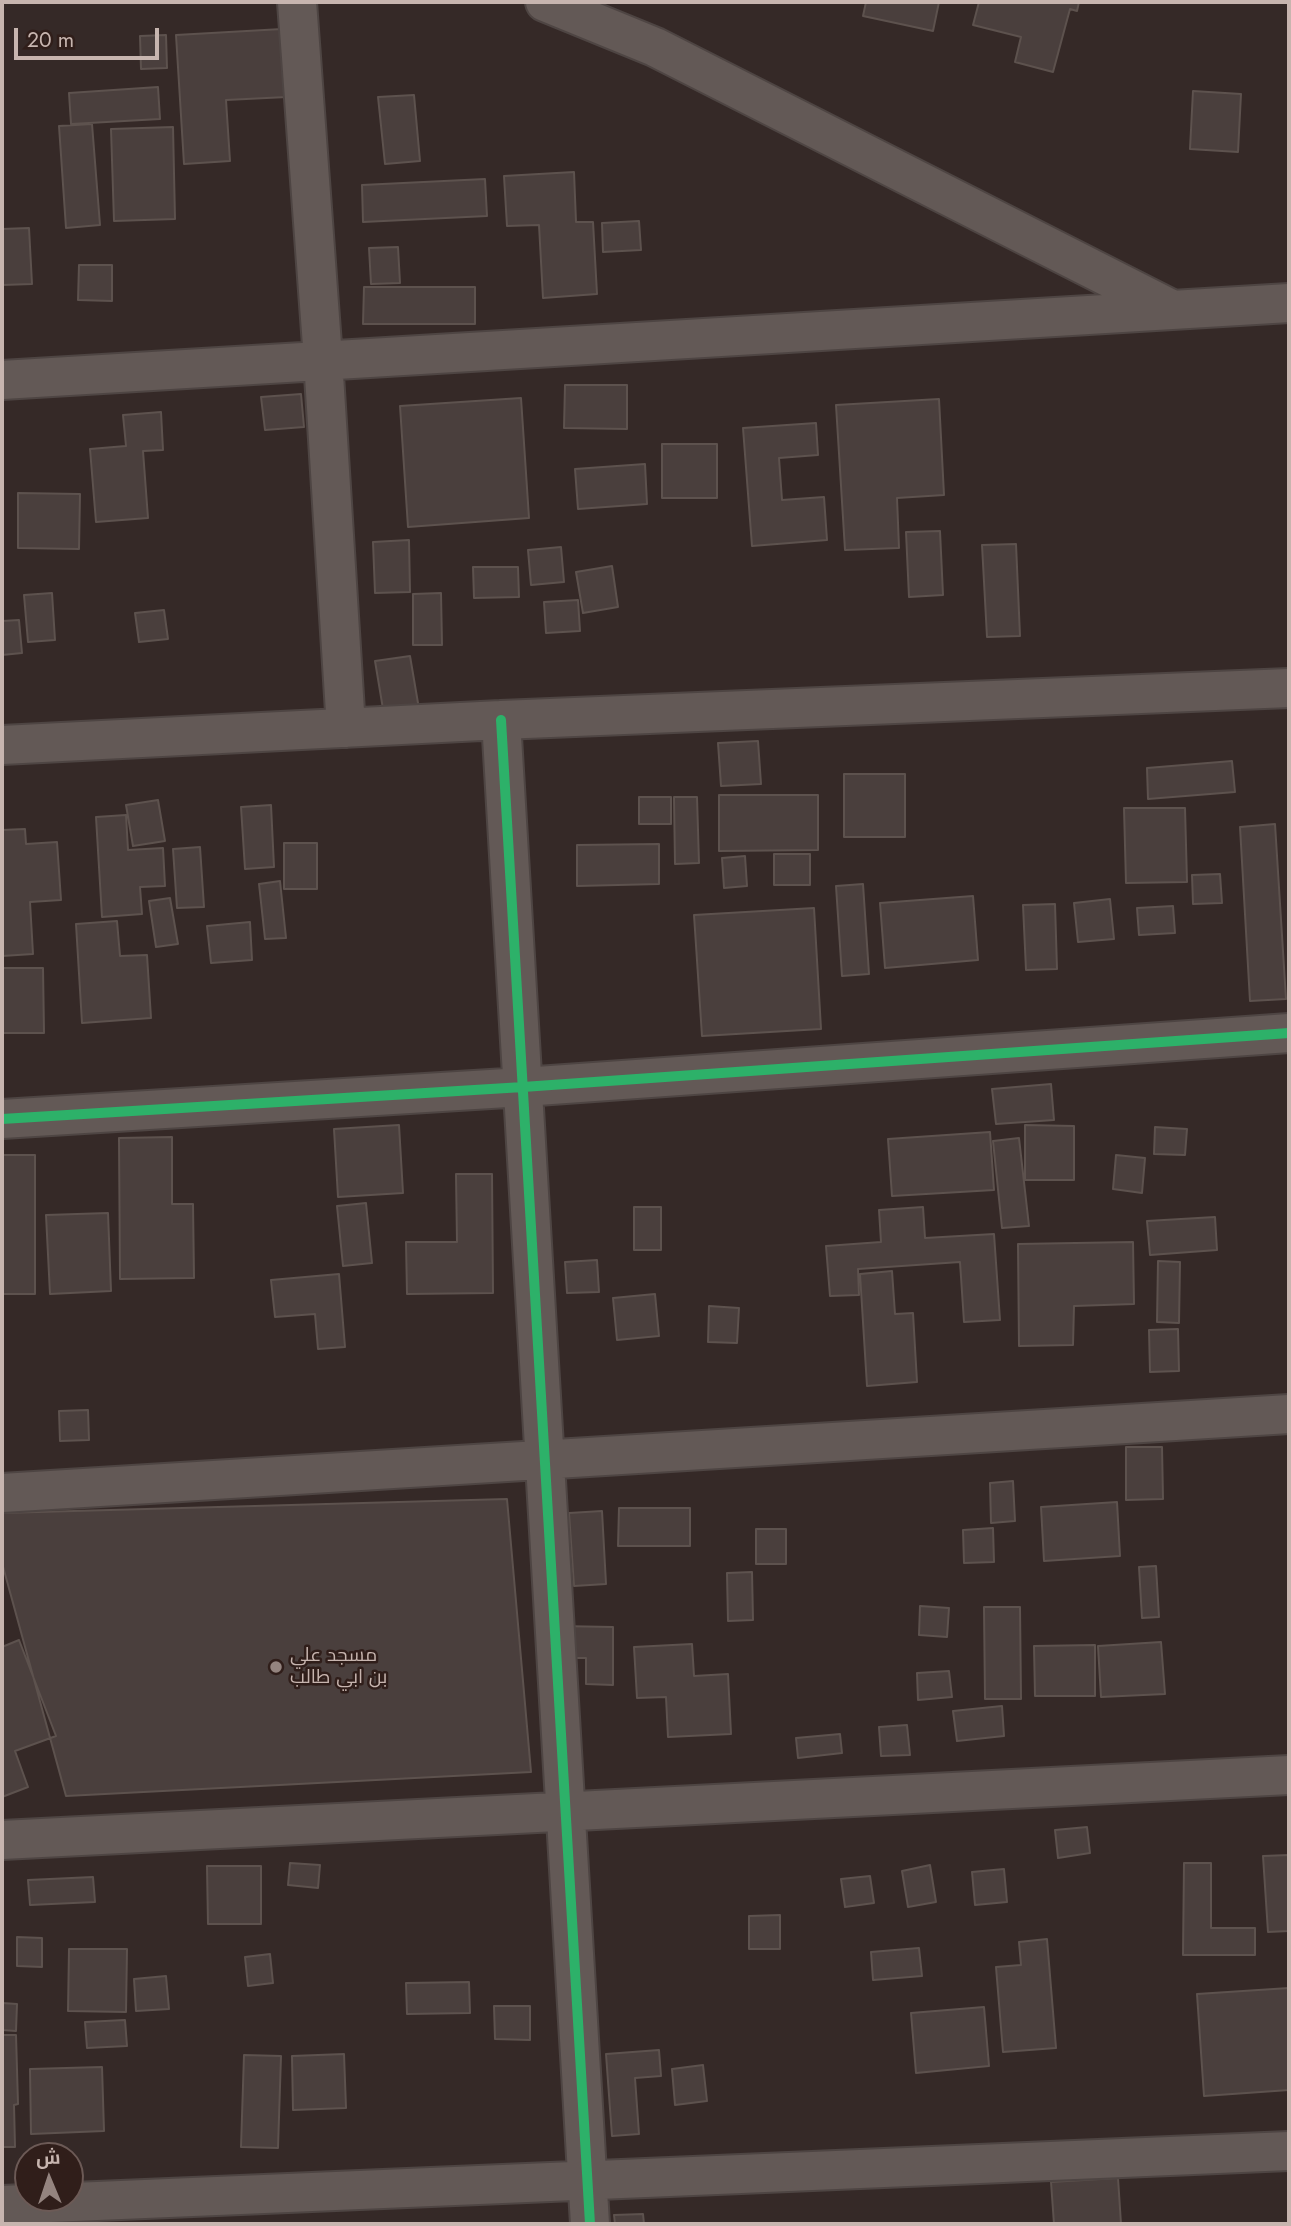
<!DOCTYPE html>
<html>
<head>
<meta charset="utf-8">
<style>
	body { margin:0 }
	#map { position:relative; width:1291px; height:2226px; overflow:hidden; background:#352927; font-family:Jost,Cairo,sans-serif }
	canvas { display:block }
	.frame { position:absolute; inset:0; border:4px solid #c7b5af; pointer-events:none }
	.north { position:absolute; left:14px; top:2142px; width:70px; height:70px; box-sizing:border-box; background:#301e1a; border:2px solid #6c5a56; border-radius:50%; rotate:358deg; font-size:19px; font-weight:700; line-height:28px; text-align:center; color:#c7b5af }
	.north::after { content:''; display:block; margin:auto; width:24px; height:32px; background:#94847f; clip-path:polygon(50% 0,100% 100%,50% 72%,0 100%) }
	.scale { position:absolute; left:14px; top:28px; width:145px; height:32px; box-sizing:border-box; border:4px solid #c7b5af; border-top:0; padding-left:9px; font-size:21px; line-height:24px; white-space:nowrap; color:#c7b5af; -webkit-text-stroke:5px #301e1a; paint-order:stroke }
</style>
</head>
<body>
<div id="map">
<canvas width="1291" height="2226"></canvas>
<div class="frame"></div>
<div class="north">ش</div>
<div class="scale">20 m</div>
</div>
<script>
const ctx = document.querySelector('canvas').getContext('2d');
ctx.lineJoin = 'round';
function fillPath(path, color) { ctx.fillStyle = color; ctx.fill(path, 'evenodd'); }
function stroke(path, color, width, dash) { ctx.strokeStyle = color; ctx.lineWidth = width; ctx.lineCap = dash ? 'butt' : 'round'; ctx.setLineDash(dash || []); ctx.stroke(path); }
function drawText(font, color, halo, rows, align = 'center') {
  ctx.font = font + ' Jost,Cairo,sans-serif'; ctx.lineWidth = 5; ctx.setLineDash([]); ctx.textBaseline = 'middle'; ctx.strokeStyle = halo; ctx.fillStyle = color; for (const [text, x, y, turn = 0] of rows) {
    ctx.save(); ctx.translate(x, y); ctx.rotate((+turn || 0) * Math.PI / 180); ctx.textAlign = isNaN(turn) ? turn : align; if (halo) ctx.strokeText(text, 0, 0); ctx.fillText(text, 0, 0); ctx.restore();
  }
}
const building = new Path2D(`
	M 866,2 L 939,2 L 933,31 L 863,16 Z
	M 979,2 L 1079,2 L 1077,11 L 1070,9 L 1053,72 L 1015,62 L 1021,37 L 973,25 Z
	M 282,29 L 287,97 L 226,100 L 230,161 L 184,164 L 176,35 Z
	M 166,35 L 167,68 L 141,69 L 140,36 Z
	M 158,87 L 160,119 L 71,124 L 69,93 Z
	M 1193,91 L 1241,94 L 1238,152 L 1190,149 Z
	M 414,95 L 420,161 L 385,164 L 378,97 Z
	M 92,124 L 100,225 L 66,228 L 59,126 Z
	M 173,127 L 175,219 L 114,221 L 111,129 Z
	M 574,172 L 576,222 L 593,222 L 597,294 L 543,298 L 539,225 L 507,226 L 504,176 Z
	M 485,179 L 487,216 L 363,222 L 362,185 Z
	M 639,221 L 641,250 L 603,252 L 602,223 Z
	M 29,228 L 32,284 L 2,285 L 2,229 Z
	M 398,247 L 400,283 L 371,284 L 369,248 Z
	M 79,265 L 112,265 L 112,301 L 78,300 Z
	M 364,287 L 475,287 L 475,324 L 363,324 Z
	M 565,385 L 627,385 L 627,429 L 564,428 Z
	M 301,394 L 304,427 L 265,430 L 261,397 Z
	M 521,398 L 529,518 L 408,527 L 400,406 Z
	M 939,399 L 944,495 L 897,498 L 899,548 L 845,550 L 836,405 Z
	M 161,412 L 163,450 L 143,451 L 148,518 L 96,522 L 90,449 L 126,446 L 123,415 Z
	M 816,423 L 818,455 L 779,458 L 782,500 L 824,497 L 827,540 L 752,546 L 743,428 Z
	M 662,444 L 717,444 L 717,498 L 662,498 Z
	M 645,464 L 647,504 L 578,509 L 575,469 Z
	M 18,493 L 80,494 L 79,549 L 18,548 Z
	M 940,531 L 943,595 L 909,597 L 906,532 Z
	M 409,540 L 410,592 L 375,593 L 373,542 Z
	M 1016,544 L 1020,636 L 987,637 L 982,545 Z
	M 561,547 L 564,582 L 531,585 L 528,550 Z
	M 612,566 L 618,607 L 583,613 L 576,572 Z
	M 473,567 L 518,567 L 519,597 L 474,598 Z
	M 52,593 L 55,640 L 28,642 L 24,595 Z
	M 441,593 L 442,645 L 413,645 L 413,594 Z
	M 578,600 L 580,631 L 546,633 L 544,602 Z
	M 164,610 L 168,639 L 139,642 L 135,613 Z
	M 19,620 L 22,653 L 2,655 L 2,621 Z
	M 410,656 L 419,709 L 384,715 L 375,661 Z
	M 758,741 L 761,784 L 721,786 L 718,743 Z
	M 1232,761 L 1235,792 L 1148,799 L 1147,768 Z
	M 844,774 L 905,774 L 905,837 L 844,837 Z
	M 719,795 L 818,795 L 818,850 L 719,851 Z
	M 639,797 L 671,797 L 671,824 L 639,824 Z
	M 674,797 L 697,797 L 699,863 L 675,864 Z
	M 158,800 L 165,841 L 133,846 L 126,805 Z
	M 271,805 L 274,867 L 245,869 L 241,807 Z
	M 1124,808 L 1185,808 L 1187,882 L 1126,883 Z
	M 126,815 L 128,850 L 163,848 L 165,886 L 140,887 L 142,914 L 102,917 L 96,817 Z
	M 1275,824 L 1286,999 L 1250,1001 L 1240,827 Z
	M 25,829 L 26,844 L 57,842 L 61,900 L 30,902 L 33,954 L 2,956 L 2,830 Z
	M 284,843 L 317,843 L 317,889 L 284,889 Z
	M 659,844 L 659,884 L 577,886 L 577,845 Z
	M 200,847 L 204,907 L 177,908 L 173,849 Z
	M 774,854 L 810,854 L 810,885 L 774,885 Z
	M 745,856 L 747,886 L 724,888 L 722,858 Z
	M 1220,874 L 1222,903 L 1193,904 L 1192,875 Z
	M 280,881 L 286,938 L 265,939 L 259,884 Z
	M 863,884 L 869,974 L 842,976 L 836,886 Z
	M 973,896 L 978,960 L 885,968 L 880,903 Z
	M 170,898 L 178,944 L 156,947 L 149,901 Z
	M 1110,899 L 1114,939 L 1078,942 L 1074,903 Z
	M 1055,904 L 1057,969 L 1026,970 L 1023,905 Z
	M 1173,906 L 1175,933 L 1139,935 L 1137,908 Z
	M 814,908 L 821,1029 L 702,1036 L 694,915 Z
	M 117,921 L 120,956 L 147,955 L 151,1018 L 82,1023 L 76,924 Z
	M 250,922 L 252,960 L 211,963 L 207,926 Z
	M 2,968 L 43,968 L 44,1033 L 2,1033 Z
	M 1051,1084 L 1054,1120 L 996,1124 L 992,1089 Z
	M 399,1125 L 403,1193 L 338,1197 L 334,1129 Z
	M 1025,1125 L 1074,1126 L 1074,1180 L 1025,1180 Z
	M 1155,1127 L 1187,1129 L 1185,1155 L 1154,1154 Z
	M 990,1132 L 994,1190 L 892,1196 L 888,1139 Z
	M 172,1137 L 172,1204 L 193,1204 L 194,1278 L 120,1279 L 119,1138 Z
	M 1019,1138 L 1029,1226 L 1002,1228 L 993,1141 Z
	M 2,1155 L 35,1155 L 35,1294 L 2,1294 Z
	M 1116,1155 L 1145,1158 L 1142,1193 L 1113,1189 Z
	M 456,1174 L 492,1174 L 493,1293 L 407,1294 L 406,1242 L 457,1242 Z
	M 366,1203 L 372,1263 L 343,1266 L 337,1206 Z
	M 634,1207 L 661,1207 L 661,1250 L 634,1250 Z
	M 923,1207 L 925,1238 L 994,1234 L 1000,1320 L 964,1322 L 960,1262 L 858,1269 L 859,1295 L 830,1296 L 826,1246 L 881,1242 L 879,1210 Z
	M 108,1213 L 111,1291 L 50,1294 L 46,1215 Z
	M 1215,1217 L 1217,1250 L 1150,1255 L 1147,1221 Z
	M 1133,1242 L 1134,1304 L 1074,1306 L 1073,1345 L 1019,1346 L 1018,1244 Z
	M 597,1260 L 599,1292 L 567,1293 L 565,1262 Z
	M 1158,1261 L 1180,1262 L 1179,1323 L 1157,1322 Z
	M 892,1271 L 895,1314 L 913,1313 L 917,1382 L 867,1386 L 860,1274 Z
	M 339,1274 L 345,1347 L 318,1349 L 315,1314 L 275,1317 L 271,1280 Z
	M 655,1294 L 659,1336 L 617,1340 L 613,1298 Z
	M 709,1306 L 739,1308 L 737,1343 L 708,1342 Z
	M 1178,1329 L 1179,1371 L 1150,1372 L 1149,1330 Z
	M 88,1410 L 89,1440 L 60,1441 L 59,1411 Z
	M 1126,1447 L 1162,1447 L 1163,1499 L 1126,1500 Z
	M 1013,1481 L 1015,1521 L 991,1523 L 990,1483 Z
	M 507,1499 L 531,1772 L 66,1796 L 2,1563 L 2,1513 Z
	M 1117,1502 L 1120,1556 L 1044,1561 L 1041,1507 Z
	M 619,1508 L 690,1508 L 690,1546 L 618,1546 Z
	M 602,1511 L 606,1584 L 574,1586 L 569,1513 Z
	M 993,1528 L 994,1562 L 964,1563 L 963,1530 Z
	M 756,1529 L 786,1529 L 786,1564 L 756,1564 Z
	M 1156,1566 L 1159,1617 L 1142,1618 L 1139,1567 Z
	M 752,1572 L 753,1620 L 728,1621 L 727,1573 Z
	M 920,1606 L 949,1608 L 947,1637 L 919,1635 Z
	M 984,1607 L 1020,1607 L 1021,1699 L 985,1699 Z
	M 559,1626 L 613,1627 L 613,1685 L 586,1684 L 586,1658 L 559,1658 Z
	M 19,1640 L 56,1736 L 15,1751 L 28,1787 L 2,1797 L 2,1647 Z
	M 1161,1642 L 1165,1694 L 1101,1697 L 1098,1646 Z
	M 692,1644 L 694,1676 L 728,1674 L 731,1734 L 668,1737 L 666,1697 L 637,1698 L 634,1647 Z
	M 1095,1645 L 1095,1696 L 1035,1696 L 1034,1646 Z
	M 949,1671 L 952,1697 L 918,1700 L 917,1673 Z
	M 1002,1706 L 1004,1736 L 957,1741 L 953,1711 Z
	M 907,1725 L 910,1755 L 881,1756 L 879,1727 Z
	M 840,1734 L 842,1753 L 798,1758 L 796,1738 Z
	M 1087,1827 L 1090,1853 L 1058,1858 L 1055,1830 Z
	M 1289,1855 L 1289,1931 L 1268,1932 L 1263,1856 Z
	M 290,1863 L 320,1865 L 318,1888 L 288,1885 Z
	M 1184,1863 L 1211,1863 L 1211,1928 L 1255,1928 L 1255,1955 L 1183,1955 Z
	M 930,1865 L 936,1902 L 908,1907 L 902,1871 Z
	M 207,1866 L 261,1866 L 261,1924 L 208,1924 Z
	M 1004,1869 L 1007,1902 L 975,1905 L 972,1872 Z
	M 870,1876 L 874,1903 L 845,1907 L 841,1879 Z
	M 93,1877 L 95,1902 L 30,1905 L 28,1880 Z
	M 780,1915 L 780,1949 L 749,1949 L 749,1916 Z
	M 17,1937 L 42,1938 L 42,1967 L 17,1966 Z
	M 1047,1939 L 1056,2048 L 1003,2052 L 996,1967 L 1021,1965 L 1019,1942 Z
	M 919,1948 L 922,1976 L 873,1980 L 871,1952 Z
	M 69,1949 L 127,1949 L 126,2012 L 68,2011 Z
	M 270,1954 L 273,1983 L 248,1986 L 245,1957 Z
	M 166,1976 L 169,2009 L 136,2011 L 134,1979 Z
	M 469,1982 L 470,2013 L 407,2014 L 406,1983 Z
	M 1289,1988 L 1289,2090 L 1204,2096 L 1197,1994 Z
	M 2,2003 L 17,2004 L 16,2031 L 2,2030 Z
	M 494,2006 L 530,2006 L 530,2040 L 495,2039 Z
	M 984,2007 L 989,2066 L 916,2073 L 911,2013 Z
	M 125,2020 L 127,2046 L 87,2048 L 85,2022 Z
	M 2,2035 L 16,2035 L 18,2104 L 14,2105 L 15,2147 L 2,2147 Z
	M 659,2050 L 661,2076 L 635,2078 L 639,2134 L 612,2136 L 606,2054 Z
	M 344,2054 L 346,2108 L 293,2110 L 292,2056 Z
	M 244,2055 L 281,2056 L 278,2148 L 241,2147 Z
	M 703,2065 L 707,2101 L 675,2105 L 672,2069 Z
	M 102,2067 L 104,2131 L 31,2134 L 30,2069 Z
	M 1118,2178 L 1121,2224 L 1054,2224 L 1051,2182 Z
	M 643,2214 L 644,2224 L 615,2224 L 614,2215 Z`);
fillPath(building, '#4a3f3d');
stroke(building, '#5d524e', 2);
const minor = new Path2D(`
	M 297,2 L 323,359 L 346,728
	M 545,2 L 655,47 L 1171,309
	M 2,380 L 1289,303
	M 501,720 L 590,2224
	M 2,745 L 501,720 L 1289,688
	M 2,1119 L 523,1087 L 1289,1033
	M 2,1493 L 1289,1414
	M 2,1840 L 1289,1775
	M 2,2205 L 1289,2151`);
stroke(minor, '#4e4543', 42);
stroke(minor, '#635956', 38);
stroke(new Path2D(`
	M 501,720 L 590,2224
	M 2,1119 L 523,1087 L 1289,1033`), '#2db169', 10);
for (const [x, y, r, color] of [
	[276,1667,7,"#94847f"]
]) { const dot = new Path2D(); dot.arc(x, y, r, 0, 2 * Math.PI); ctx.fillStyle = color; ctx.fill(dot); stroke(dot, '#301e1a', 2.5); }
drawText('19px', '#c7b5af', '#301e1a', [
	["مسجد علي",290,1656],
	["بن ابي طالب",290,1678]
], 'left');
</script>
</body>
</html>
